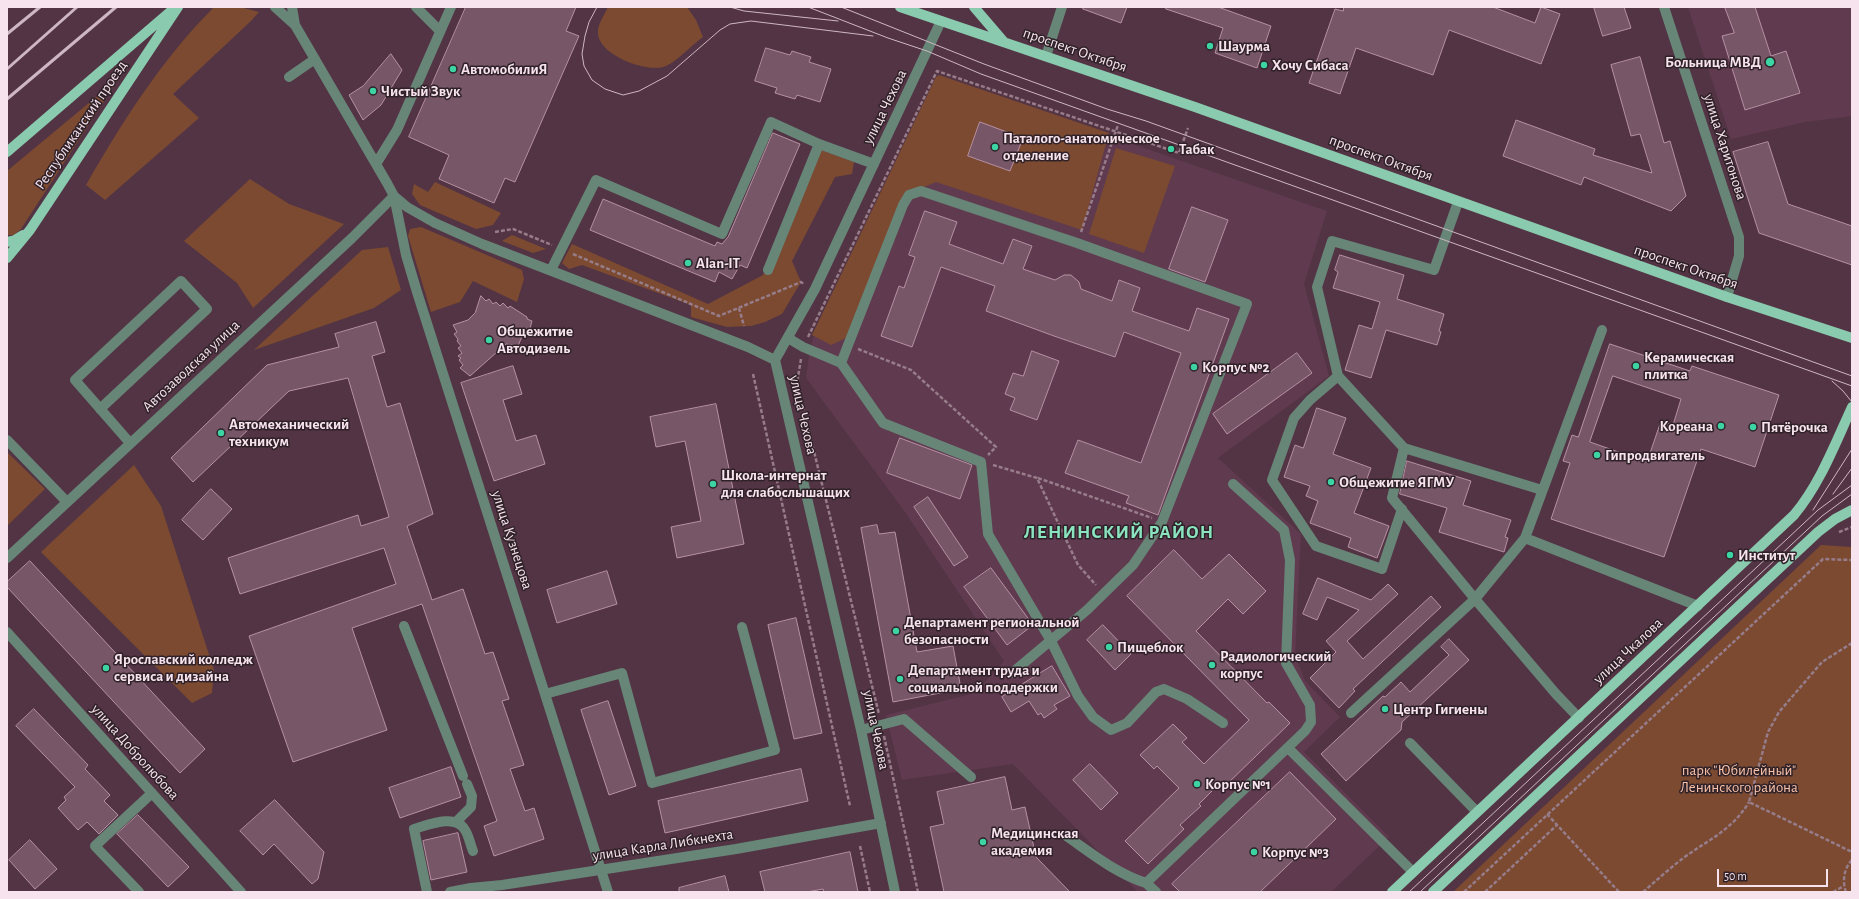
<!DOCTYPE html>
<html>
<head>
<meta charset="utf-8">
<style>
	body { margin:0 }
	#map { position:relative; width:1859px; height:899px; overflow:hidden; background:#533444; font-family:"Alegreya Sans",sans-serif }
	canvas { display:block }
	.frame { position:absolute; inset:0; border:8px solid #f7e3ed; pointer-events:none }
	.scale { position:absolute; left:1717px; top:869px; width:111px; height:18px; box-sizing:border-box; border:2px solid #f7e3ed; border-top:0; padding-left:5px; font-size:12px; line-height:14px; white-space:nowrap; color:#f7e3ed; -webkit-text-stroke:3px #2f2128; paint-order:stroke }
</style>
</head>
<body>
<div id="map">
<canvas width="1859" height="899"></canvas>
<div class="frame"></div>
<div class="scale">50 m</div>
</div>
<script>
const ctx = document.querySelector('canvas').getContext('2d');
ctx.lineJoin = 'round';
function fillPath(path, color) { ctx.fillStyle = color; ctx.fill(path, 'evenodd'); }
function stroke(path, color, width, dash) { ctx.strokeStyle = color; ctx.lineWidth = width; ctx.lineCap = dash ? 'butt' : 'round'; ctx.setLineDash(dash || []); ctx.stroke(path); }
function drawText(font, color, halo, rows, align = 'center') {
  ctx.font = font + ' "Alegreya Sans",sans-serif'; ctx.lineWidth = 3; ctx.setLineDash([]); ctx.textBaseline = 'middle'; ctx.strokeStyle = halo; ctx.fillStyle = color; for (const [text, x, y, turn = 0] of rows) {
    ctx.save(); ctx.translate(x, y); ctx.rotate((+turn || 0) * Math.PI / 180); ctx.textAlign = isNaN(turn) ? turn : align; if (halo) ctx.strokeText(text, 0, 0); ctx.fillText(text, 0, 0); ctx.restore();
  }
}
fillPath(new Path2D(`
	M 1688,7 L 1852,7 L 1852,116 L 1806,122 L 1731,139 Z
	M 938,77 L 1327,211 L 1304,284 L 1329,376 L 1218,458 L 1301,534 L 1295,655 L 1305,681 L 1340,717 L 1304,752 L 1389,837 L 1331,892 L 1138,892 L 1013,764 L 902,780 L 886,715 L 975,693 L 1004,661 L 905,512 L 806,378 L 810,349 L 814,335 Z`), '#603a4f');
fillPath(new Path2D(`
	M 214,7 L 240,7 L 259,12 L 251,21 L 173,94 L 199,118 L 105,200 L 86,185 C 122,122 162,59 214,7 Z
	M 608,7 L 687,7 L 696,20 L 703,37 C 693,44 676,62 666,66 C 648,74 598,55 598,33 C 597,25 605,14 608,7 Z
	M 939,75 L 1109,133 L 1082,230 L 936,182 L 905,195 L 846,338 L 831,345 L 812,335 L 936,77 Z
	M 119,78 L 21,229 L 14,235 L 7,235 L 7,171 Z
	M 813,147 L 854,162 L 852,174 L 835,177 L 792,261 L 801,282 L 782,314 L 765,322 L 751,326 L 727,327 L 691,317 L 691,305 L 582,265 L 569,269 L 562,263 L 572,244 L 708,304 L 763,275 Z
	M 1116,148 L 1175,166 L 1144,253 L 1089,234 Z
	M 250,179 L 289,204 L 344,224 L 253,308 L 237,283 L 184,241 Z
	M 435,182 L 501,213 L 493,225 L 476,229 L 420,205 L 412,194 L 414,184 L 428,192 Z
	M 421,227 L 522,270 L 524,279 L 517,302 L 473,281 L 460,302 L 431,312 L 408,236 L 410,229 Z
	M 512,235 L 546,249 L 533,253 L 502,241 Z
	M 388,247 L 401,290 L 374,308 L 254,350 L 362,250 Z
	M 7,452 L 45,489 L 7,526 Z
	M 134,465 L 161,506 L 214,670 L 212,693 L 192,703 L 41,552 Z
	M 1821,545 L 1852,547 L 1852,892 L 1453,892 Z`), '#7b4a31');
const building = new Path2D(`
	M 466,7 L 576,7 L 566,31 L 579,36 L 515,182 L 505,178 L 494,203 L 439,179 L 449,155 L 409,137 Z
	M 1083,7 L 1127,7 L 1121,23 L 1083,9 Z
	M 1166,7 L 1218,7 L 1271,26 L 1257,68 L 1215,53 L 1223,28 L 1166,9 Z
	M 1344,7 L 1493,7 L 1535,23 L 1541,7 L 1560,14 L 1541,64 L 1449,30 L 1433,75 L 1356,48 L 1340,94 L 1309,83 L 1335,9 L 1343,11 Z
	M 1594,7 L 1624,7 L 1631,28 L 1603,36 Z
	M 1725,7 L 1755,7 L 1771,56 L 1786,51 L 1800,93 L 1745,110 L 1722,36 L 1734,33 Z
	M 766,48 L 790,55 L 792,51 L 811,57 L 809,62 L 831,69 L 820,102 L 797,95 L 795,99 L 775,93 L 777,88 L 755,81 Z
	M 391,54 L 402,70 L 381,105 L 363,120 L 349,95 L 363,86 Z
	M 1640,57 L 1664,143 L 1670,141 L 1686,196 L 1671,211 L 1584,177 L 1581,185 L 1503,156 L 1516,120 L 1595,149 L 1593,155 L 1652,173 L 1640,134 L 1631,136 L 1611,65 Z
	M 980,122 L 1023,138 L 1010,171 L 968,156 Z
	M 773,133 L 800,144 L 747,268 L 740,265 L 732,279 L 719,272 L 715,282 L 590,230 L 603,199 L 715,246 L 717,242 L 722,244 L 728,237 Z
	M 1768,142 L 1788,204 L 1852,226 L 1852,265 L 1759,233 L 1733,152 Z
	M 1192,207 L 1228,220 L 1205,282 L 1169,269 Z
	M 925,211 L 957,222 L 949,244 L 1003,264 L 1013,239 L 1032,246 L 1023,269 L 1055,280 L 1064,275 L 1071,275 L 1079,282 L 1081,289 L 1112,301 L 1119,280 L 1140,288 L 1132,311 L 1189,331 L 1197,308 L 1229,319 L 1158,515 L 1126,503 L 1129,496 L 1065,473 L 1078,440 L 1141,463 L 1181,353 L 1124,332 L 1115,357 L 1054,336 L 986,311 L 995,286 L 941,267 L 912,347 L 881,336 L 899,286 L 904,288 L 915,257 L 909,255 Z
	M 1340,255 L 1404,275 L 1397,299 L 1444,314 L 1439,331 L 1441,332 L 1437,345 L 1386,330 L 1371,378 L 1345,370 L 1359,325 L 1372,329 L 1380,302 L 1333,288 L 1338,272 L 1335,270 Z
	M 481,296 L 486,301 L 489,299 L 493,304 L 496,302 L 500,306 L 503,303 L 508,308 L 510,306 L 527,317 L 527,319 L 532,321 L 528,335 L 523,334 L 518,346 L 506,344 L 470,376 L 460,368 L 463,365 L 459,360 L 461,358 L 458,356 L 462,353 L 458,348 L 461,346 L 457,341 L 458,339 L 454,334 L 457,332 L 453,325 L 468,320 L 475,313 Z
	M 376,322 L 385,352 L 372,356 L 387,407 L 400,403 L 433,514 L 407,526 L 432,600 L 463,589 L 485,654 L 493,652 L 509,699 L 502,701 L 524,765 L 510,769 L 525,811 L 534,808 L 544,839 L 494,856 L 484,826 L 497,821 L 422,604 L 352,628 L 387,730 L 293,762 L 249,636 L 396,584 L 384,548 L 240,594 L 228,558 L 358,515 L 361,526 L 389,517 L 348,378 L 289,391 L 193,482 L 171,458 L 267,365 L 339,347 L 335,334 Z
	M 1610,344 L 1690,371 L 1692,366 L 1779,395 L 1755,467 L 1701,449 L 1664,557 L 1551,519 L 1570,463 L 1563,461 L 1572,435 L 1578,437 ZM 1613,376 L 1681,399 L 1673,425 L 1661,421 L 1647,462 L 1590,442 Z
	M 1032,351 L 1059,361 L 1037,420 L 1010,410 L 1015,398 L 1005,394 L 1013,373 L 1023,376 Z
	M 1297,353 L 1312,373 L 1227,434 L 1213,414 Z
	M 513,366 L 522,394 L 503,400 L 516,441 L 536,435 L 545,464 L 494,481 L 461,383 Z
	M 716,404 L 744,544 L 677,558 L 671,527 L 701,521 L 685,441 L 656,447 L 650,417 Z
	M 1317,408 L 1346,418 L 1333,454 L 1371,468 L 1354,513 L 1389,526 L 1377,558 L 1348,547 L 1351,538 L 1310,523 L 1318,501 L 1306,496 L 1310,486 L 1284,477 L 1295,445 L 1303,448 Z
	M 900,438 L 972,465 L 960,499 L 887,473 Z
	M 1407,461 L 1471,481 L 1463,505 L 1511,520 L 1505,537 L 1508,538 L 1504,552 L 1439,532 L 1447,508 L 1400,494 Z
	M 211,489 L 232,509 L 203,540 L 182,520 Z
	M 928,497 L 968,557 L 954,566 L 914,507 Z
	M 877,525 L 879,534 L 895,532 L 917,652 L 953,646 L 961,689 L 893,702 L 861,528 Z
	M 1174,550 L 1202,579 L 1229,554 L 1266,591 L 1243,614 L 1228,599 L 1196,631 L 1267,703 L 1269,702 L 1290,723 L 1225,786 L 1221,782 L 1199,804 L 1201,806 L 1180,825 L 1184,829 L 1148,864 L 1125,841 L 1179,788 L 1157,766 L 1154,769 L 1140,755 L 1173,724 L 1187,738 L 1182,742 L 1204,764 L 1249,720 L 1127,596 Z
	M 30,561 L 205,749 L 180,773 L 7,587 L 7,582 Z
	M 991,568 L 1033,625 L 1007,645 L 964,587 Z
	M 607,571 L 617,604 L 557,623 L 547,590 Z
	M 1318,578 L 1371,600 L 1388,584 L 1398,594 L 1347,641 L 1363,659 L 1431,596 L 1441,607 L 1353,689 L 1355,691 L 1339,708 L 1310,678 L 1336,652 L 1326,641 L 1359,610 L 1327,597 L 1317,620 L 1303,614 Z
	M 796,618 L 822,733 L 794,739 L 768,625 Z
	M 1103,625 L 1131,654 L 1115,670 L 1087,640 Z
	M 1449,639 L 1469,660 L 1402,722 L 1401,730 L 1346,781 L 1321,754 L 1383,696 L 1385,697 L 1401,682 L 1410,692 L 1449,655 L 1441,647 Z
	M 1052,666 L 1070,696 L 1054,705 L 1057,709 L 1044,718 L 1041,713 L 1038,715 L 1029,701 L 1011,712 L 1002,697 Z
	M 608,701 L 636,786 L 609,795 L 581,710 Z
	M 34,709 L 88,765 L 85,769 L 110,795 L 104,801 L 118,815 L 99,834 L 87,822 L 78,830 L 58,808 L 66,800 L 64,797 L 75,787 L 16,726 Z
	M 1090,764 L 1118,793 L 1101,810 L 1073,780 Z
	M 451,767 L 461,797 L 400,818 L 389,788 Z
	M 801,769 L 808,801 L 665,833 L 658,801 Z
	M 1290,772 L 1336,819 L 1260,892 L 1180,892 L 1172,884 Z
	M 1005,777 L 1012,810 L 1025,807 L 1036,857 L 1070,892 L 944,892 L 930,827 L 944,824 L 937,792 Z
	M 275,800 L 324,852 L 318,879 L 312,884 L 274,844 L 263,855 L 240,831 Z
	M 138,815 L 189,867 L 168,887 L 117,834 Z
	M 458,833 L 467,872 L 431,880 L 423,841 Z
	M 30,840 L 57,869 L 35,889 L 9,860 Z
	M 850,852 L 858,892 L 824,892 L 823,889 L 807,892 L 765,892 L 760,872 Z
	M 725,876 L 729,892 L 679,892 L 679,888 Z`);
fillPath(building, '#775667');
stroke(building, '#b690a3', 1);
stroke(new Path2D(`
	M 495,232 L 513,229 L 552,245
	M 1081,232 L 1118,125
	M 573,254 L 719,316 L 801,282 L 804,284
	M 739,308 L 744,326
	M 808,337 L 937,71 L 1179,153 L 1188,128
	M 858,349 L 911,370 L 996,447 L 988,455
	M 801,359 L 797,383 L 879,714
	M 753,374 L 850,806
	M 993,465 L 1037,478 L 1078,565 L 1096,585
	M 1038,478 L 1152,518
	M 1839,532 L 1852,527
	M 1852,643 L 1822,662 L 1779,712 L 1768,732 L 1749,802 L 1852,852
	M 884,736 L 918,892
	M 1547,814 L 1619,892
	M 860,846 L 870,892
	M 1464,892 L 1823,559 L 1852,560
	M 1485,892 L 1557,825
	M 1643,892 C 1657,880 1671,867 1686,856 C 1710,839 1733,829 1749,802
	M 1833,892 L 1844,886
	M 1846,892 C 1842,881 1844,868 1852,860`), '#977c8a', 2.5, [4, 2]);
stroke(new Path2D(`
	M 275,7 L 295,25 L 387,183 L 394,196 L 407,207 L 435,223 L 482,244 L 748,347 L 775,360
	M 292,7 L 295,25
	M 416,7 L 440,31
	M 1664,7 L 1739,237 L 1739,256 L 1727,297
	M 1046,56 L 1062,7
	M 289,77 L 315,59
	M 376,164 L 397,130 L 451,7
	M 394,196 L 406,255 L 417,292 L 608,892
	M 551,270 L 596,180 L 722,234 L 771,122 L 819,144
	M 768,270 L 819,144 L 874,164
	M 788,338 L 803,347 L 841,363 L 903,205 L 909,195 L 921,191 L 1077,243 L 1247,304 L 1162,522 L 1133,565 L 1087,610 L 1012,673
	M 841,363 L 883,423 L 981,462 L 988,534 L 1051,641 L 1078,696 L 1093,717 L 1111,730 L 1127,723 L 1156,692 L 1164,689 L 1187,699 L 1223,723
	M 1338,376 L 1310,400 L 1294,418 L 1272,480 L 1316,546 L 1382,569 L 1402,509
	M 100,409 L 207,309 L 181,281 L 75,380 L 130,443
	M 7,440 L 67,502
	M 1404,448 L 1338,376 L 1317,287 L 1332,241 L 1434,270 L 1458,202
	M 1542,490 L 1404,448 L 1392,498 L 1475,599 L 1556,694 L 1579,718
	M 1525,538 L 1698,606
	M 7,558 L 352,238 L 394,196
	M 404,626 L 463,776
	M 7,632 L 241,892
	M 545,694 L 622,673 L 652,783 L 775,750 L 742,627
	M 1351,713 L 1475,599 L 1525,538 L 1602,330
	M 861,730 L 904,719 L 971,777
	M 1410,743 L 1477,812
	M 1288,748 L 1413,872
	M 456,822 L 471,807 L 472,796 L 467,784
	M 1065,835 C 1091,853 1115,873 1146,883 L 1305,731 L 1311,722 L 1310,705 L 1286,663 L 1290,560 L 1284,530 L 1233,484
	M 1146,883 L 1156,892
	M 139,892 L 95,846 L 152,793
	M 427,892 L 414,829 C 428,825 456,813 465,830 C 469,836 470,844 473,851
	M 450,892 L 471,888 L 502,885 L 736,849 L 881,823
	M 895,892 L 861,730 L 775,360 L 815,289 L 941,21`), '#678678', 10);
stroke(new Path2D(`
	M 900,7 L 1195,107 L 1727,297 L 1852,338
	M 974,7 L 1004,42
	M 7,152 L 171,11
	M 7,242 L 15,240 L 23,235
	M 7,258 L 30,230 L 178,7
	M 1392,892 L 1794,515 C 1820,484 1835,444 1852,407
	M 1433,892 L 1818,532 L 1835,519 L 1852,510`), '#8acbb0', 10);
stroke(new Path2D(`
	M 597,7 L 589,22 L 585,36 L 582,54 L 584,66 L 592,80 L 605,89 L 623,95 L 639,91 L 667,76 L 720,30 L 730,24 L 751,21 L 873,36
	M 730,7 L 744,11 L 838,21
	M 808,7 L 888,38 L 927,51 L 981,74 L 1852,386
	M 841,7 L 984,64 L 1107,109 L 1146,121 L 1852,376
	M 1832,381 L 1843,391 L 1852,402
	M 1833,494 L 1852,468
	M 1813,510 L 1852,449
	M 1409,892 L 1818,510 L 1852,485
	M 1420,892 L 1822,516 L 1852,494`), '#ceb7c3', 1);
stroke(new Path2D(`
	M 7,34 L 40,7
	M 7,69 L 77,7
	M 7,99 L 116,7`), '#ceb7c3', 3);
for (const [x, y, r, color] of [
	[1210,46,4,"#3dd4a3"],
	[1770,62,5,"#3dd4a3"],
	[1264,65,4,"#3dd4a3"],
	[453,69,4,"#3dd4a3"],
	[373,91,4,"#3dd4a3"],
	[995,147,4,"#3dd4a3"],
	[1171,149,4,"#3dd4a3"],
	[688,263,4,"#3dd4a3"],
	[489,340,4,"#3dd4a3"],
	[1636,366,4,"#3dd4a3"],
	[1194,367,4,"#3dd4a3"],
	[1721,426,4,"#3dd4a3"],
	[1753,427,4,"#3dd4a3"],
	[221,433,4,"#3dd4a3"],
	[1597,455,4,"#3dd4a3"],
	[1331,482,4,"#3dd4a3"],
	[713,484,4,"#3dd4a3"],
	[1730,555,4,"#3dd4a3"],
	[896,631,4,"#3dd4a3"],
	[1109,647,4,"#3dd4a3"],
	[1212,665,4,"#3dd4a3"],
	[106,668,4,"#3dd4a3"],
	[900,679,4,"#3dd4a3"],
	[1385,709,4,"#3dd4a3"],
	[1197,784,4,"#3dd4a3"],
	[983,842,4,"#3dd4a3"],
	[1254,852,4,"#3dd4a3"]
]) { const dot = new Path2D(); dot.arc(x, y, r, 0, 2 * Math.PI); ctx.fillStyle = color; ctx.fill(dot); stroke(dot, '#2f2128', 1.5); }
drawText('bold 15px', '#f7e3ed', '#2f2128', [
	["Шаурма",1218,46],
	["Больница МВД",1761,62,"right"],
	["Хочу Сибаса",1272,65],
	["АвтомобилиЯ",461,69],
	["Чистый Звук",381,91],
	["Паталого-анатомическое",1003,138],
	["отделение",1003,155],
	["Табак",1179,149],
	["Alan-IT",696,263],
	["Общежитие",497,331],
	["Автодизель",497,348],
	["Керамическая",1644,357],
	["плитка",1644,374],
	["Корпус №2",1202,367],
	["Автомеханический",229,424],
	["техникум",229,441],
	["Кореана",1713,426,"right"],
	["Пятёрочка",1761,427],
	["Гипродвигатель",1605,455],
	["Школа-интернат",721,475],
	["для слабослышащих",721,492],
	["Общежитие ЯГМУ",1339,482],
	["Институт",1738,555],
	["Департамент региональной",904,622],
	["безопасности",904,639],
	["Пищеблок",1117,647],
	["Радиологический",1220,656],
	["корпус",1220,673],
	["Ярославский колледж",114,659],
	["сервиса и дизайна",114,676],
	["Департамент труда и",908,670],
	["социальной поддержки",908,687],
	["Центр Гигиены",1393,709],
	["Корпус №1",1205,784],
	["Медицинская",991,833],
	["академия",991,850],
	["Корпус №3",1262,852]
], 'left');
drawText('15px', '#f7e3ed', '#2f2128', [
	["проспект Октября",1075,50,19],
	["улица Чехова",885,107,-64],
	["Республиканский проезд",81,125,-56],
	["улица Харитонова",1725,147,72],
	["проспект Октября",1381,158,20],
	["проспект Октября",1686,267,19],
	["Автозаводская улица",191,366,-43],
	["улица Чехова",803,415,77],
	["улица Кузнецова",512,540,72],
	["улица Чкалова",1628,651,-43],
	["улица Чехова",876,730,78],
	["улица Добролюбова",135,752,48],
	["улица Карла Либкнехта",663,845,-9]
]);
drawText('15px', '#f9c2a8', '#2f2128', [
	["парк \"Юбилейный\"",1739,770],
	["Ленинского района",1739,787]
]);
ctx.letterSpacing = '1px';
drawText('bold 19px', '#8be4c0', '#2f2128', [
	["ЛЕНИНСКИЙ РАЙОН",1119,532]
]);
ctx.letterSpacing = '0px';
</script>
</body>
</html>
